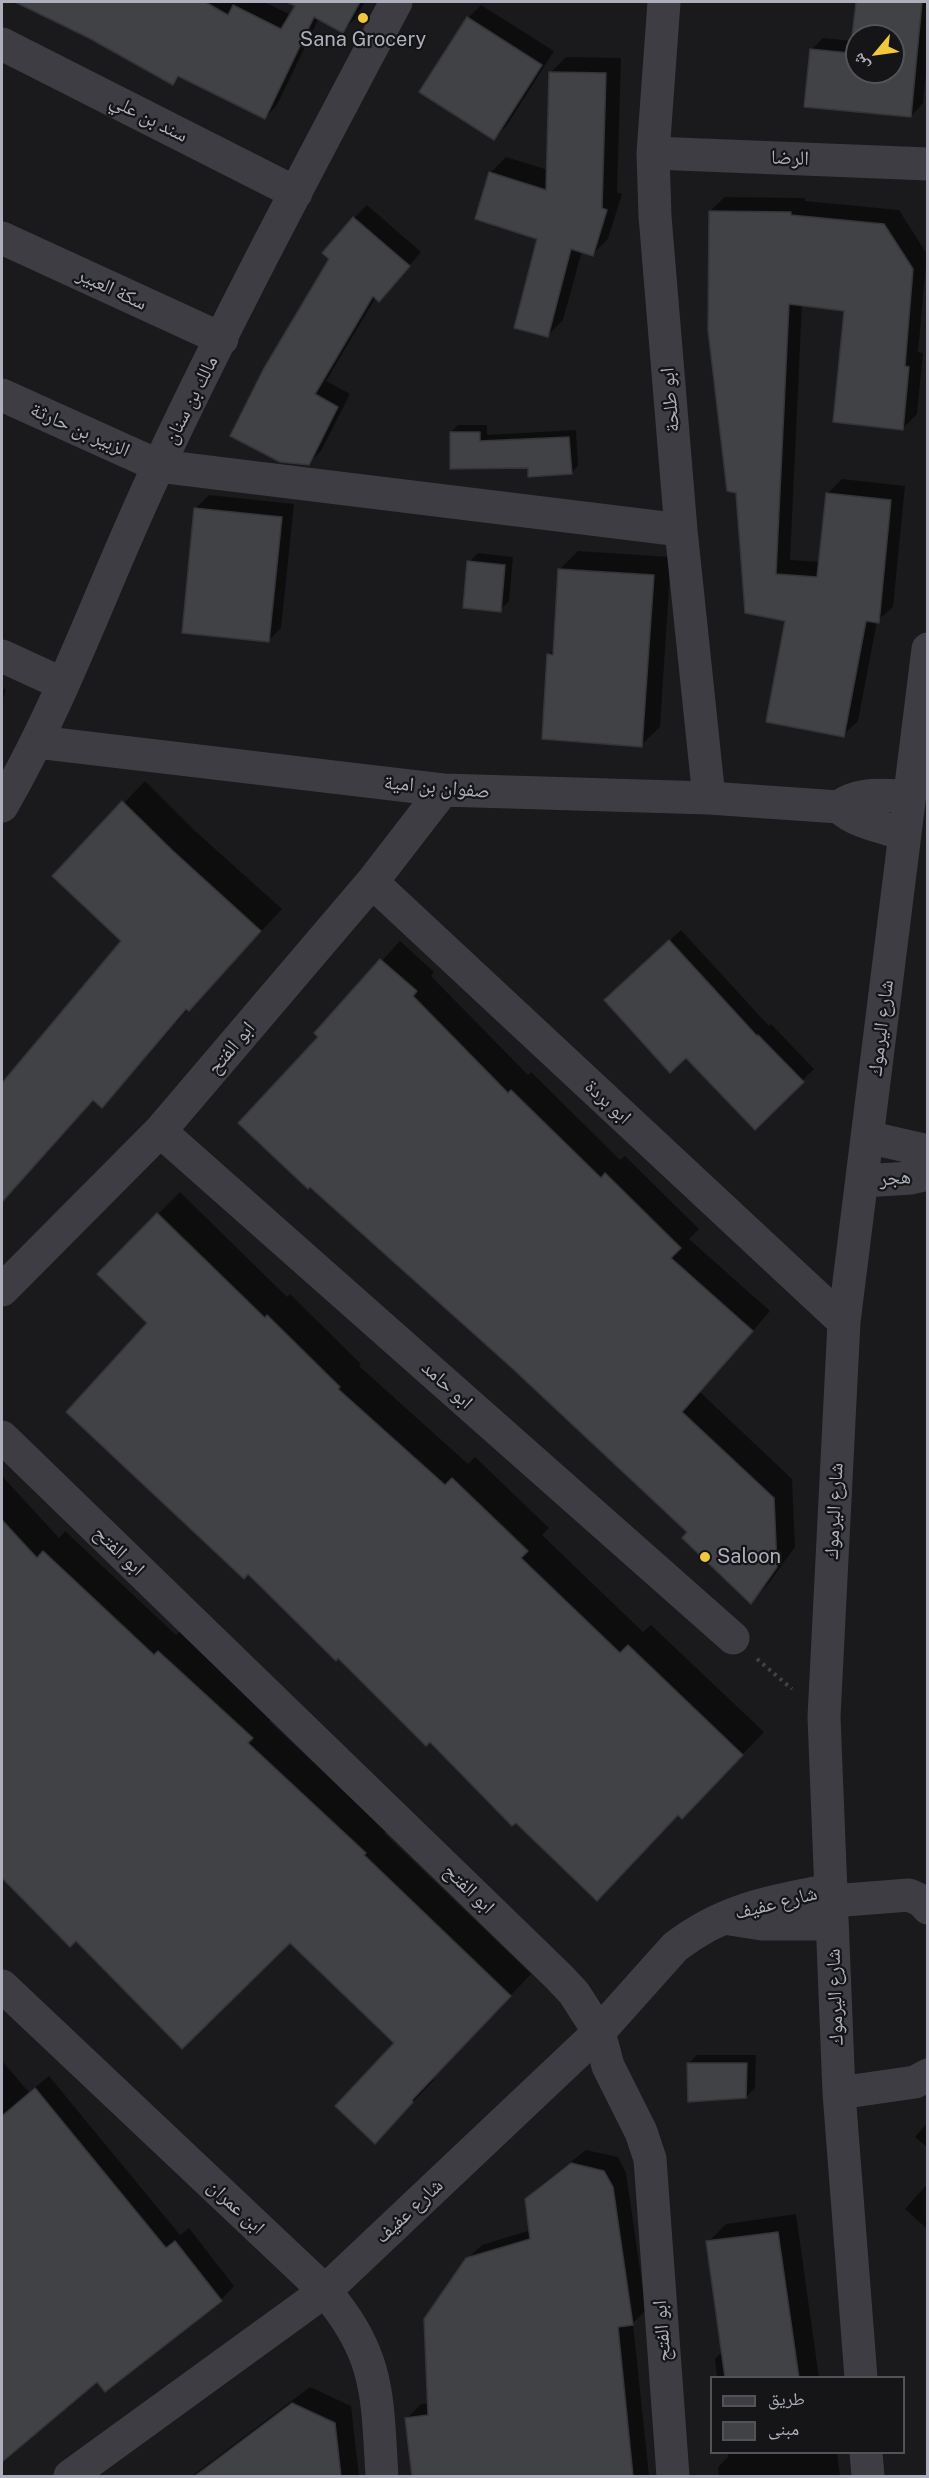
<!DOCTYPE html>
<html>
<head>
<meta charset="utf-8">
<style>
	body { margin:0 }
	#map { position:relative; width:929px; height:2478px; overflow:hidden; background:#1a1a1c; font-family:"Public Sans","Noto Naskh Arabic",sans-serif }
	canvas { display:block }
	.frame { position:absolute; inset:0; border:3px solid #adb0bc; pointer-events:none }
	.legend { position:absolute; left:710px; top:2376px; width:195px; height:78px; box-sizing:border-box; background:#151517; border:2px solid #525359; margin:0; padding:8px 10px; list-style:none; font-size:18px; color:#adb0bc }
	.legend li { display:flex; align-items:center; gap:12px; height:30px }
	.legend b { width:30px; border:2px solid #525359 }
	.north { position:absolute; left:845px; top:24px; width:60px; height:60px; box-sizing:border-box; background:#151517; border:2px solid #525359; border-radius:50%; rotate:241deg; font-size:16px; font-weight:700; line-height:24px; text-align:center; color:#adb0bc }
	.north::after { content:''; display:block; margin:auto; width:21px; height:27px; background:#f1c83d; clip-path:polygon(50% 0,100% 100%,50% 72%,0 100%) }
</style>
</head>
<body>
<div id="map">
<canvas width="929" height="2478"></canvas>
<div class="frame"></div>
<ul class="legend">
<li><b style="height:8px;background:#3d3d43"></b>طريق</li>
<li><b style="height:16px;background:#414246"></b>مبنى</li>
</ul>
<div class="north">ش</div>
</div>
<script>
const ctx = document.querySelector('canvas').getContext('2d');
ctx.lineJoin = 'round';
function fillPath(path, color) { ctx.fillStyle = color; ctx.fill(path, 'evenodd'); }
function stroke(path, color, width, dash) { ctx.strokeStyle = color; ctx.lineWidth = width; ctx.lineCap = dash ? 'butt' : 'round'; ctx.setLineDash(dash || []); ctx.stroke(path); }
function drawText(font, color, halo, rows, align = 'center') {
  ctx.font = font + ' "Public Sans","Noto Naskh Arabic",sans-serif'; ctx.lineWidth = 4.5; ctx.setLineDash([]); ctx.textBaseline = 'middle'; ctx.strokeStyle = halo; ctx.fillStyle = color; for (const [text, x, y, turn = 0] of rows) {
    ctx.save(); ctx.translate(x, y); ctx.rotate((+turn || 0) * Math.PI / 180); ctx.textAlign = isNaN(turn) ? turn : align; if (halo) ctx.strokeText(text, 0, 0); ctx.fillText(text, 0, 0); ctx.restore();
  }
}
fillPath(new Path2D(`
	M 19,2 L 264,2 L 291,15 L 299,2 L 365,2 L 355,19 L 342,31 L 319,18 L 277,105 L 265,118 L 180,76 L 173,83 L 90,37 Z
	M 858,2 L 928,2 L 928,51 L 923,103 L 911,116 L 811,50 L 823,38 L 853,41 ZM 857,36 L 893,36 L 893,72 L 857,72 Z
	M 481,5 L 554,51 L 507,125 L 494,138 L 468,18 Z
	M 566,57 L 621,58 L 617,192 L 622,194 L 608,239 L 592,255 L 582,251 L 563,320 L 547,336 L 539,238 L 490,173 L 506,157 L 548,170 L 550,73 Z
	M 725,197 L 805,198 L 805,201 L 899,210 L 927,254 L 918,352 L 923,353 L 917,414 L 903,428 L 845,310 L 802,304 L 790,560 L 820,562 L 827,494 L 842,479 L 905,486 L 893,607 L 877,621 L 858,721 L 843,735 L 787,619 L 738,492 L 710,211 Z
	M 367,205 L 421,252 L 391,287 L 376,297 L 326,381 L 350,394 L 321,451 L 308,464 L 281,461 L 331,258 L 354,218 Z
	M 458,425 L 487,425 L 487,435 L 576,430 L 578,466 L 571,473 L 529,467 L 451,432 Z
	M 209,495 L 294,504 L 281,628 L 268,641 L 196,508 Z
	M 578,551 L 671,557 L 660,727 L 641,745 L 549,655 L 555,648 L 560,569 Z
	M 478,553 L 513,557 L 509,601 L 500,610 L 469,562 Z
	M 2,688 L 6,690 L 2,701 Z
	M 145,781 L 194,830 L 282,909 L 188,1009 L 123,1084 L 102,1106 L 94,1099 L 36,1164 L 2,1196 L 2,1085 L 123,941 L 54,876 Z
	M 681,930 L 769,1026 L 771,1024 L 814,1069 L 755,1127 L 617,989 Z
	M 400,941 L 434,972 L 431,976 L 528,1075 L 531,1072 L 620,1160 L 625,1156 L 699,1229 L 689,1239 L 770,1311 L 700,1392 L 792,1479 L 795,1547 L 769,1583 L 751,1602 L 689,1532 L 404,1268 L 402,1270 L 310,1185 L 320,1036 L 316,1033 Z
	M 180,1192 L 287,1297 L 290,1294 L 361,1364 L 359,1366 L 468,1464 L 475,1457 L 549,1528 L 542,1535 L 643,1632 L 651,1625 L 764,1732 L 704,1795 L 679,1814 L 99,1274 Z
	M 2,1476 L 59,1538 L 65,1531 L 176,1635 L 180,1631 L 273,1716 L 269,1721 L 386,1831 L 384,1833 L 531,1974 L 432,2078 L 434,2080 L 396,2120 L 396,2042 L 290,1941 L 76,1939 L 70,1945 L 2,1876 Z
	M 697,2055 L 756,2055 L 755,2088 L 746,2097 L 688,2064 Z
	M 2,2061 L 29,2092 L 49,2076 L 180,2235 L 189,2228 L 234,2286 L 221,2300 L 97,2380 L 12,2451 L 2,2439 Z
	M 928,2122 L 928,2148 L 915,2137 Z
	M 586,2150 L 618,2157 L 626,2173 L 646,2310 L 633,2323 L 649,2476 L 413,2476 L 407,2418 L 421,2404 L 429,2403 L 467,2259 L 482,2245 L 531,2230 L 526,2200 L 541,2185 Z
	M 928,2183 L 928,2230 L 905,2209 Z
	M 796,2214 L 819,2378 L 717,2378 L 715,2359 L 723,2351 L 708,2242 L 726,2224 Z
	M 310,2387 L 351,2406 L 359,2476 L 192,2476 Z
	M 728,2452 L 837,2452 L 840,2476 L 719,2476 L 718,2467 L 728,2457 Z`), '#0007');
const building = new Path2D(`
	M 15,2 L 205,2 L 228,15 L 233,5 L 281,29 L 295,6 L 287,2 L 360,2 L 343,33 L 314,17 L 265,119 L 178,76 L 173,85 L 89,38 Z
	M 856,2 L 922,2 L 911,117 L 804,107 L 810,49 L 850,53 ZM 857,36 L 893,36 L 893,72 L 857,72 Z
	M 467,17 L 542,65 L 494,140 L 419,92 Z
	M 549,72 L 606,73 L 602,208 L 607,210 L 593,256 L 571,249 L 548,337 L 514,328 L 537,239 L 475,219 L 489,172 L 546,190 Z
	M 709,211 L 791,212 L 791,215 L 884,224 L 913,269 L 905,366 L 909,367 L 903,430 L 833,422 L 844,311 L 789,304 L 776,574 L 817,577 L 826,493 L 891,500 L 879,623 L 866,621 L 844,737 L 766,722 L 785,621 L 745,613 L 736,493 L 727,491 L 708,330 Z
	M 353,217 L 410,266 L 379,302 L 373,296 L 315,394 L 338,407 L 309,465 L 280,462 L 230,436 L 263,370 L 329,259 L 322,253 Z
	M 450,432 L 480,432 L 480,441 L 569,437 L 572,474 L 528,477 L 528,468 L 450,469 Z
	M 194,508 L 282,517 L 269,642 L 182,633 Z
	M 467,561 L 505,565 L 501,612 L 463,608 Z
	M 558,569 L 654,575 L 642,747 L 542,739 L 547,654 L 553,655 Z
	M 122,801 L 173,851 L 261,931 L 189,1011 L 186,1009 L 102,1108 L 93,1100 L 2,1202 L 2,1083 L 121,941 L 52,876 Z
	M 669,940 L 757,1036 L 758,1035 L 804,1082 L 755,1130 L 686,1058 L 670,1073 L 604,1000 Z
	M 380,959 L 417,991 L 413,996 L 508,1093 L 511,1090 L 601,1178 L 605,1173 L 681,1248 L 671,1258 L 753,1331 L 682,1412 L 774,1498 L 777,1567 L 751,1604 L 682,1538 L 687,1532 L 512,1368 L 310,1187 L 308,1189 L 238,1123 L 318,1037 L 314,1033 Z
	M 157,1213 L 265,1318 L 267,1315 L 340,1387 L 338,1389 L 445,1485 L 452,1478 L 528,1551 L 521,1558 L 620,1653 L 628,1645 L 743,1755 L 682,1819 L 678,1815 L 597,1901 L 516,1823 L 512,1826 L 430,1742 L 426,1746 L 338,1658 L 336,1661 L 248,1574 L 244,1579 L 66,1412 L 147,1323 L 97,1274 Z
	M 2,1520 L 37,1558 L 43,1551 L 154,1655 L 158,1651 L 253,1738 L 248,1743 L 366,1853 L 364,1855 L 511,1996 L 412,2100 L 413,2102 L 375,2144 L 335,2106 L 394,2043 L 290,1943 L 182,2049 L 76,1941 L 70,1947 L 2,1878 Z
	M 687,2063 L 747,2063 L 746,2098 L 688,2102 Z
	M 35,2088 L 166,2248 L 175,2241 L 222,2301 L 105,2392 L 97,2382 L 2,2462 L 2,2116 Z
	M 571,2163 L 604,2171 L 613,2187 L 633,2325 L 618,2327 L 633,2476 L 412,2476 L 405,2418 L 428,2415 L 424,2319 L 466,2258 L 530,2239 L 525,2199 Z
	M 778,2232 L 799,2378 L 725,2378 L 706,2241 Z
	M 292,2403 L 335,2423 L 341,2476 L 195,2476 Z`);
fillPath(building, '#414246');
stroke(building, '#353438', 1.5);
stroke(new Path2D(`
	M 757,1659 L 792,1689`), '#414248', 4, [3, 4.5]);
stroke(new Path2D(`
	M 664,2 L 653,153 L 655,216 L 681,530 L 709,798
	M 2,44 L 296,193
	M 653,153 L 928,164
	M 2,238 L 222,339
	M 2,395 L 159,466 L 681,530
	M 2,656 L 63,684
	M 37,742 L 443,790 L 709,798 L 839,807 C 856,823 883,827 905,834
	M 2,806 C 65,697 105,578 159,465 C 233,308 315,155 396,2
	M 839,807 C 859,791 886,796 910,796
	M 372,882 L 844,1322
	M 160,1131 L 733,1638
	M 867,1137 L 928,1151
	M 863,1181 L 911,1178 L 928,1174
	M 2,1290 L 160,1131 L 372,882 L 443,790
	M 2,1437 L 558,1976 L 574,1993 L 599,2032 L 608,2066 L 641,2132 L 650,2159 L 673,2476
	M 832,1901 L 909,1895 L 922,1901 L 928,1908
	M 730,1919 L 762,1924 L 832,1924
	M 2,1986 L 325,2291 C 380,2355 377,2396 382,2476
	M 839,2093 L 915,2082 L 928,2075
	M 861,2378 L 839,2093 L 824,1717 L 844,1322 L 928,649
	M 866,2452 L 868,2476
	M 70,2476 L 325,2291 L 599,2032 L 675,1947 C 724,1909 772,1901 831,1890`), '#3d3d43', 33);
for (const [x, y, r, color] of [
	[363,18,6,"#f1c83d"],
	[705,1557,6,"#f1c83d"]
]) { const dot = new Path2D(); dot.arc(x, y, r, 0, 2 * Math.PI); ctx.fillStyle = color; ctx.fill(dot); stroke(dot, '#151517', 2); }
drawText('20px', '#adb0bc', '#151517', [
	["Sana Grocery",363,40],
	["Saloon",717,1557,"left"]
]);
drawText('20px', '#adb0bc', '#151517', [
	["سند بن علي",149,118,27],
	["الرضا",790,158,2],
	["سكة العبير",112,289,25],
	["مالك بن سنان",191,400,-63],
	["ابو طلحة",670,400,-95],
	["الزبير بن حارثة",80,430,24],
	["صفوان بن امية",437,787,5],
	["شارع اليرموك",881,1028,-83],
	["ابو الفتح",231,1048,-50],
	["ابو بردة",608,1102,43],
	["هجر",895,1178,-5],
	["ابو حامد",447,1385,42],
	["شارع اليرموك",834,1511,-87],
	["ابو الفتح",119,1551,44],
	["ابو الفتح",469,1889,44],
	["شارع عفيف",776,1903,-14],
	["شارع اليرموك",835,1997,-92],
	["ابن عمران",236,2207,43],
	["شارع عفيف",409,2211,-43],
	["ابو الفتح",662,2331,-94]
]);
</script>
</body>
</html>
